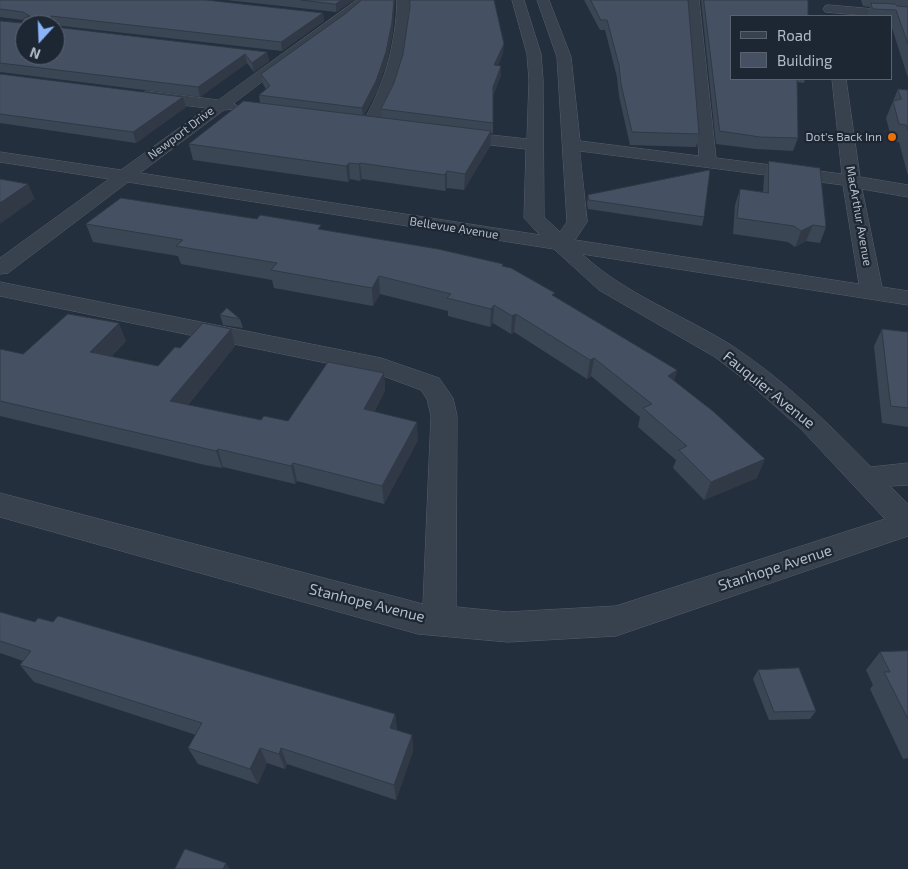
<!DOCTYPE html>
<html>
<head>
<meta charset="utf-8">
<style>
	body { margin:0 }
	#map { position:relative; width:908px; height:869px; overflow:hidden; background:#242f3e; font-family:"Exo 2",sans-serif }
	canvas { display:block }
	.legend { position:absolute; left:730px; top:15px; width:162px; height:65px; box-sizing:border-box; background:#1d2633; border:1px solid #59626f; margin:0; padding:6px 9px; list-style:none; font-size:15px; color:#b4bcc9 }
	.legend li { display:flex; align-items:center; gap:10px; height:25px }
	.legend b { width:25px; border:1px solid #59626f }
	.north { position:absolute; left:15px; top:15px; width:50px; height:50px; box-sizing:border-box; background:#1d2633; border:1px solid #59626f; border-radius:50%; rotate:200deg; font-size:14px; font-weight:700; line-height:20px; text-align:center; color:#b4bcc9 }
	.north::after { content:''; display:block; margin:auto; width:18px; height:22px; background:#8ab4f8; clip-path:polygon(50% 0,100% 100%,50% 72%,0 100%) }
</style>
</head>
<body>
<div id="map">
<canvas width="908" height="869"></canvas>
<ul class="legend">
<li><b style="height:6px;background:#38414e"></b>Road</li>
<li><b style="height:14px;background:#455162"></b>Building</li>
</ul>
<div class="north">N</div>
</div>
<script>
const ctx = document.querySelector('canvas').getContext('2d');
ctx.lineJoin = 'round';
function stroke(path, color, width, dash) { ctx.strokeStyle = color; ctx.lineWidth = width; ctx.lineCap = dash ? 'butt' : 'round'; ctx.setLineDash(dash || []); ctx.stroke(path); }
function fillPath(path, color) { ctx.fillStyle = color; ctx.fill(path, 'evenodd'); }
function drawText(font, color, halo, rows, align = 'center') {
  ctx.font = font + ' "Exo 2",sans-serif'; ctx.lineWidth = 4.5; ctx.setLineDash([]); ctx.textBaseline = 'middle'; ctx.strokeStyle = halo; ctx.fillStyle = color; for (const [text, x, y, turn = 0] of rows) {
    ctx.save(); ctx.translate(x, y); ctx.rotate((+turn || 0) * Math.PI / 180); ctx.textAlign = isNaN(turn) ? turn : align; if (halo) ctx.strokeText(text, 0, 0); ctx.fillText(text, 0, 0); ctx.restore();
  }
}
const minor = new Path2D(`
	M 357,0 L 370,0 L 234,103 L 237,106 L 234,109 L 224,110 L 140,173 L 540,235 L 524,218 L 526,149 L 455,141 L 449,140 L 447,136 L 449,132 L 455,131 L 527,139 L 529,80 L 527,54 L 512,0 L 524,0 L 541,54 L 543,80 L 544,217 L 560,232 L 567,222 L 557,57 L 537,0 L 549,0 L 571,57 L 580,141 L 699,156 L 687,0 L 699,0 L 716,158 L 842,174 L 832,79 L 846,79 L 860,177 L 908,185 L 908,197 L 862,189 L 882,287 L 908,291 L 908,305 L 582,254 C 626,295 684,315 734,347 C 785,381 828,423 871,467 L 908,463 L 908,485 L 890,486 L 908,504 L 908,536 L 616,636 L 508,642 L 418,634 L 0,517 L 0,493 L 423,604 L 431,416 L 427,399 L 421,390 L 375,373 L 0,296 L 0,282 L 381,358 L 439,378 L 453,398 L 457,416 L 456,607 L 508,612 L 616,606 L 885,519 L 802,430 L 749,383 L 715,357 L 599,290 L 554,249 L 128,182 L 8,273 L 0,274 L 0,258 L 109,179 L 0,162 L 0,152 L 121,170 L 207,108 L 147,101 L 142,99 L 139,96 L 142,93 L 147,91 L 218,100 ZM 580,151 L 843,185 L 859,284 L 575,240 L 587,222 Z
	M 397,0 L 409,0 C 409,43 400,84 379,122 L 403,126 L 405,129 L 403,132 C 391,135 375,131 363,128 L 361,125 C 384,87 396,45 397,0 Z
	M 829,5 L 908,12 L 908,20 L 892,18 L 892,16 L 870,16 L 825,12 L 823,9 L 825,6 Z`);
stroke(minor, '#565f6c', 1);
fillPath(minor, '#38414e');
fillPath(new Path2D(`
	M 0,0 L 323,13 L 324,21 L 282,51 L 54,25 L 25,25 L 267,52 L 269,61 L 254,72 L 247,63 L 200,97 L 0,72 L 0,21 L 22,23 L 23,20 L 0,17 Z
	M 226,0 L 354,0 L 336,12 Z
	M 584,0 L 688,0 L 699,134 L 696,147 L 630,145 L 619,96 L 617,77 L 605,30 L 600,30 Z
	M 701,0 L 808,0 L 732,79 L 805,79 L 804,83 L 797,82 L 798,138 L 793,151 L 756,149 L 716,144 Z
	M 861,0 L 908,0 L 908,78 L 892,28 L 892,16 L 867,16 L 870,7 L 863,6 Z
	M 345,14 L 393,31 L 387,62 L 377,91 L 364,115 L 382,118 L 381,109 L 503,53 L 498,65 L 501,75 L 493,96 L 493,133 L 491,133 L 490,146 L 464,190 L 447,188 L 445,191 L 362,179 L 360,181 L 350,179 L 348,182 L 193,160 L 189,144 L 260,103 L 259,95 L 266,89 L 263,84 L 261,74 Z
	M 0,74 L 186,107 L 136,143 L 0,123 Z
	M 898,89 L 908,90 L 908,176 L 899,142 L 892,141 L 886,118 Z
	M 769,161 L 826,227 L 820,243 L 806,241 L 795,247 L 788,242 L 733,234 L 735,205 L 740,189 L 763,192 L 764,177 Z
	M 588,195 L 704,217 L 702,226 L 588,209 L 587,204 Z
	M 86,224 L 322,230 L 502,266 L 677,370 L 674,381 L 757,478 L 704,500 L 673,468 L 676,460 L 638,427 L 640,417 L 591,376 L 587,379 L 514,332 L 511,334 L 493,323 L 490,327 L 448,316 L 448,311 L 380,294 L 373,306 L 274,288 L 272,280 L 181,264 L 178,256 L 93,242 Z
	M 220,315 L 240,319 L 243,328 L 223,325 Z
	M 231,329 L 235,346 L 188,405 L 261,420 L 288,421 L 384,373 L 385,391 L 374,412 L 418,440 L 384,504 L 297,481 L 295,484 L 223,467 L 222,468 L 205,465 L 0,416 L 0,349 L 23,354 L 126,341 L 111,357 L 158,366 L 180,348 Z
	M 882,329 L 908,332 L 908,427 L 882,423 L 874,346 Z
	M 0,612 L 35,622 L 53,622 L 395,714 L 397,730 L 412,735 L 413,751 L 396,800 L 287,764 L 285,769 L 267,763 L 258,784 L 198,764 L 188,748 L 196,735 L 34,682 L 20,665 L 23,661 L 0,653 Z
	M 908,651 L 908,758 L 903,759 L 870,689 L 873,685 L 866,670 L 880,652 Z
	M 758,670 L 816,711 L 810,719 L 769,720 L 753,679 Z`), '#3b4654');
fillPath(new Path2D(`
	M 341,0 L 354,0 L 336,12 L 336,4 Z
	M 394,0 L 395,0 L 393,31 L 387,62 L 377,91 L 363,118 L 362,108 Z
	M 323,13 L 324,21 L 282,51 L 281,42 Z
	M 504,44 L 503,53 L 494,75 L 494,65 Z
	M 267,52 L 269,61 L 254,72 L 252,63 Z
	M 245,54 L 247,63 L 200,97 L 198,87 Z
	M 501,66 L 501,75 L 493,96 L 493,87 Z
	M 183,97 L 186,107 L 136,143 L 133,132 Z
	M 491,131 L 490,146 L 464,190 L 465,174 Z
	M 349,163 L 350,179 L 348,182 L 346,166 Z
	M 360,163 L 362,179 L 360,181 L 359,164 Z
	M 447,171 L 447,188 L 445,191 L 445,175 Z
	M 28,184 L 35,199 L 0,224 L 0,203 Z
	M 813,225 L 806,241 L 795,247 L 801,231 Z
	M 379,276 L 380,294 L 373,306 L 372,288 Z
	M 494,305 L 493,323 L 490,327 L 491,309 Z
	M 516,314 L 514,332 L 511,334 L 512,316 Z
	M 119,323 L 126,341 L 98,370 L 90,352 Z
	M 231,329 L 235,346 L 176,419 L 170,401 Z
	M 594,358 L 591,376 L 587,379 L 590,360 Z
	M 677,370 L 671,389 L 668,376 Z
	M 384,373 L 385,391 L 366,427 L 364,409 Z
	M 417,422 L 418,440 L 384,504 L 382,486 Z
	M 218,449 L 223,467 L 222,468 L 216,451 Z
	M 765,459 L 757,478 L 704,500 L 711,482 Z
	M 293,463 L 297,481 L 295,484 L 291,466 Z
	M 395,714 L 397,731 L 390,728 Z
	M 412,735 L 413,751 L 396,800 L 394,785 Z
	M 260,748 L 267,763 L 258,784 L 250,769 Z
	M 281,748 L 287,764 L 285,769 L 279,754 Z
	M 226,863 L 230,869 L 223,869 Z`), '#303945');
const building = new Path2D(`
	M 0,0 L 206,0 L 323,13 L 281,42 L 51,16 L 52,25 L 25,25 L 25,55 L 55,55 L 55,27 L 267,52 L 252,63 L 245,54 L 198,87 L 0,63 L 0,21 L 22,23 L 24,18 L 30,16 L 23,12 L 0,9 Z
	M 301,0 L 341,0 L 336,4 Z
	M 362,0 L 394,0 L 392,22 L 386,52 L 376,81 L 362,108 L 259,95 L 270,86 L 261,74 L 345,14 Z
	M 410,0 L 494,0 L 504,44 L 494,65 L 501,66 L 493,87 L 493,123 L 381,109 L 394,83 L 403,54 L 410,7 Z
	M 591,0 L 688,0 L 699,134 L 632,132 L 621,84 L 619,65 L 607,20 L 601,20 Z
	M 704,0 L 808,0 L 808,16 L 732,16 L 732,79 L 797,79 L 798,138 L 760,137 L 720,131 Z
	M 871,3 L 895,4 L 897,6 L 908,7 L 908,44 L 896,10 L 873,9 Z
	M 0,74 L 183,97 L 133,132 L 0,114 Z
	M 898,89 L 908,90 L 908,130 L 906,125 L 899,124 L 893,101 L 901,99 Z
	M 244,101 L 491,131 L 465,174 L 447,171 L 445,175 L 360,163 L 359,164 L 349,163 L 346,166 L 189,144 Z
	M 769,161 L 820,168 L 826,227 L 813,225 L 801,231 L 794,226 L 737,218 L 740,189 L 768,193 Z
	M 710,170 L 704,217 L 589,200 L 588,195 Z
	M 0,179 L 28,184 L 0,203 Z
	M 121,198 L 257,219 L 260,215 L 321,225 L 318,229 L 438,249 L 503,264 L 502,266 L 511,268 L 555,293 L 552,295 L 677,370 L 668,376 L 714,412 L 765,459 L 711,482 L 679,450 L 687,446 L 643,408 L 652,404 L 594,358 L 590,360 L 516,314 L 512,316 L 494,305 L 491,309 L 447,298 L 451,294 L 379,276 L 372,288 L 271,270 L 277,263 L 176,246 L 183,240 L 86,224 Z
	M 227,308 L 240,319 L 220,315 Z
	M 68,314 L 119,323 L 90,352 L 158,366 L 175,347 L 180,348 L 203,323 L 231,329 L 170,401 L 261,420 L 264,416 L 288,421 L 328,362 L 384,373 L 364,409 L 417,422 L 382,486 L 293,463 L 291,466 L 218,449 L 216,451 L 199,447 L 0,401 L 0,349 L 23,354 Z
	M 882,329 L 908,332 L 908,408 L 891,406 Z
	M 0,612 L 35,622 L 38,618 L 53,622 L 58,616 L 395,714 L 390,728 L 412,735 L 394,785 L 281,748 L 279,754 L 260,748 L 250,769 L 188,748 L 202,723 L 20,665 L 31,651 L 0,641 Z
	M 908,651 L 908,719 L 884,672 L 890,672 L 880,652 Z
	M 799,668 L 816,711 L 774,712 L 758,670 Z
	M 185,849 L 226,863 L 223,869 L 175,869 Z`);
fillPath(building, '#455162');
stroke(building, '#303945', 1);
for (const [x, y, r, color] of [
	[892,137,5,"#e8710a"]
]) { const dot = new Path2D(); dot.arc(x, y, r, 0, 2 * Math.PI); ctx.fillStyle = color; ctx.fill(dot); stroke(dot, '#1d2633', 2); }
drawText('12px', '#b4bcc9', '#1d2633', [
	["Newport Drive",181,133,-37],
	["MacArthur Avenue",859,216,80],
	["Bellevue Avenue",454,228,9]
]);
drawText('12px', '#b4bcc9', '#1d2633', [
	["Dot's Back Inn",882,137]
], 'right');
drawText('15px', '#b4bcc9', '#1d2633', [
	["Fauquier Avenue",769,390,39],
	["Stanhope Avenue",775,568,-18],
	["Stanhope Avenue",367,603,14]
]);
</script>
</body>
</html>
